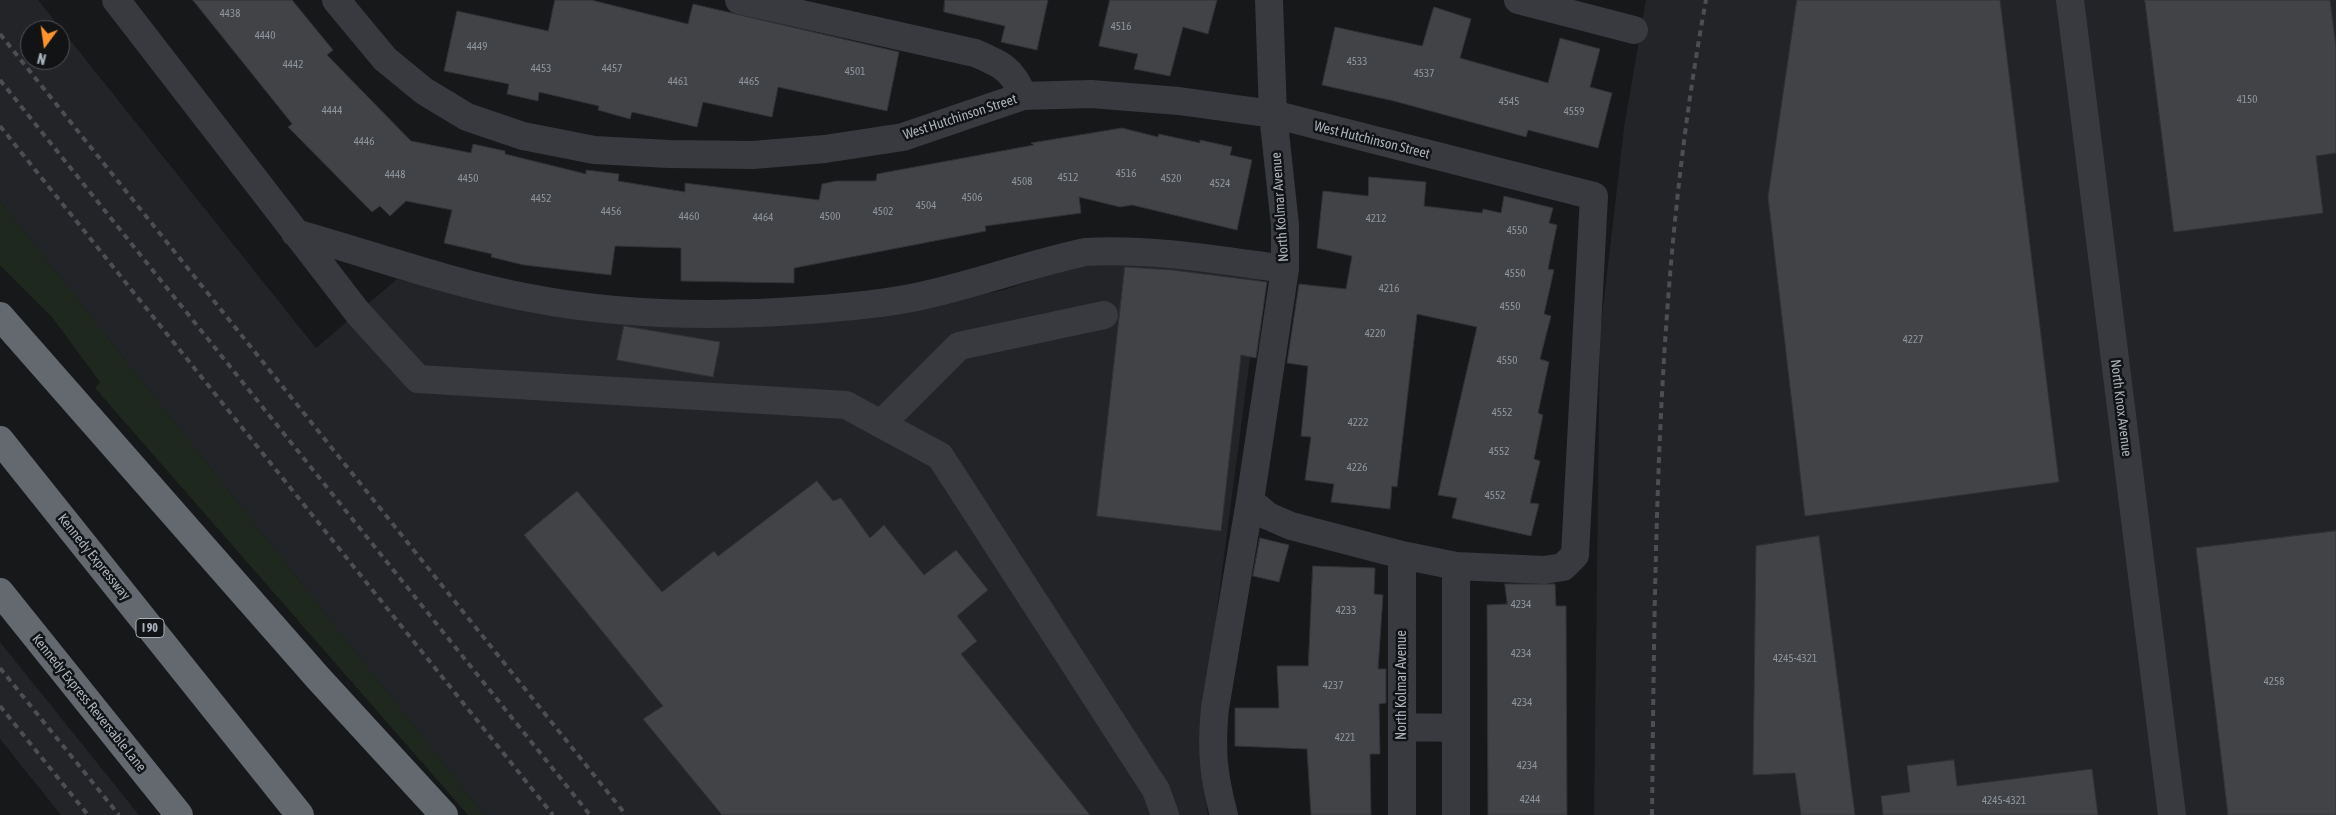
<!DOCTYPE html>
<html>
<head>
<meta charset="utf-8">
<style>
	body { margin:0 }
	#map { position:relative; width:2336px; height:815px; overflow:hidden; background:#17181a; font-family:"Asap Condensed",sans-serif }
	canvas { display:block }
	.north { position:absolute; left:20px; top:20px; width:50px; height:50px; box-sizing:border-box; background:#121315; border:1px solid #4e5257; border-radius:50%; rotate:194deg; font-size:14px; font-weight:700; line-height:20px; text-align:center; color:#a9b1ba }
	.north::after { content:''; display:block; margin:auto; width:18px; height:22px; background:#ff952a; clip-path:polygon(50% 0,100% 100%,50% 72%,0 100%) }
</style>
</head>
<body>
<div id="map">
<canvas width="2336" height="815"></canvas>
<div class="north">N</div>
</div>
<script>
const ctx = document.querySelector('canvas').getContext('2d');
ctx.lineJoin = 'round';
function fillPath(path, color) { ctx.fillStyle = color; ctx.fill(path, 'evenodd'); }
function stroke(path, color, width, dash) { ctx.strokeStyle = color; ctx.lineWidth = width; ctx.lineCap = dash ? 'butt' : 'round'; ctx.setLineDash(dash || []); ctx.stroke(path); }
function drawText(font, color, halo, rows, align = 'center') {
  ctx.font = font + ' "Asap Condensed",sans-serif'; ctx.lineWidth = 5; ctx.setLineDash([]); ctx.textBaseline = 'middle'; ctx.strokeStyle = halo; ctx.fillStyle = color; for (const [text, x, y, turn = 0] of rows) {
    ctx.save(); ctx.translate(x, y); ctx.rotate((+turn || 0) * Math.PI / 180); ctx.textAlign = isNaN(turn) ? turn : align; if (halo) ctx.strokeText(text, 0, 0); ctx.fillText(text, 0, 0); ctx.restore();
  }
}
fillPath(new Path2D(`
	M 0,0 L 38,0 L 316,348 L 397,279 L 488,299 L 902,311 L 1004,290 L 1067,269 L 1110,262 L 1261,274 L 1207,686 L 1202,775 L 1208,815 L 484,815 L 0,201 ZM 30,30 L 60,30 L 60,60 L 30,60 Z
	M 1646,0 L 2336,0 L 2336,815 L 1594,815 L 1600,334 L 1624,128 Z
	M 0,642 L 139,815 L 61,815 L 0,739 Z`), '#232427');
fillPath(new Path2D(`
	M 0,201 L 484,815 L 468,815 L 95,388 L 100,382 L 52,317 L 0,265 Z`), '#1f281f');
const building = new Path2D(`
	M 193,0 L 292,0 L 333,50 L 327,55 L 411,141 L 471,153 L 473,144 L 505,151 L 505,154 L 586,174 L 586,170 L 619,174 L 618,181 L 685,192 L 685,183 L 819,200 L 822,184 L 836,181 L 876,181 L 877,174 L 1034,145 L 1031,143 L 1122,128 L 1158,137 L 1159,134 L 1200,143 L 1200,140 L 1232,147 L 1230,155 L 1252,160 L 1237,230 L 1132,205 L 1120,207 L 1079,197 L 1081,213 L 985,226 L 986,231 L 794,268 L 794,283 L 681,281 L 681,248 L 615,246 L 611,275 L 524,265 L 491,257 L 492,254 L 444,243 L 452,210 L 406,201 L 390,216 L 380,206 L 372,212 L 288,127 L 292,124 Z
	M 555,0 L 591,0 L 688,24 L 693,4 L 899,52 L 887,111 L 778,87 L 772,117 L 703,102 L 697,127 L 632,112 L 630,119 L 598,110 L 599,106 L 539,92 L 538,101 L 507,94 L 509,84 L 444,71 L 457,11 L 548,31 Z
	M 945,0 L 1048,0 L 1037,50 L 1001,42 L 1005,26 L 944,12 Z
	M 1110,0 L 1217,0 L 1208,34 L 1183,27 L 1170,76 L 1134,69 L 1138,54 L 1099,46 Z
	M 1797,0 L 2000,0 L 2059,482 L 1805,516 L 1768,197 Z
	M 2145,0 L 2330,0 L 2336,47 L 2336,153 L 2316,156 L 2323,213 L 2174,232 Z
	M 1434,7 L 1471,19 L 1460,58 L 1548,83 L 1560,38 L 1600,49 L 1590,87 L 1612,93 L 1598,148 L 1528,130 L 1526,137 L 1394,101 L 1322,85 L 1335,27 L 1422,46 Z
	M 1369,177 L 1426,182 L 1424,206 L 1482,213 L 1483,209 L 1501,213 L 1504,196 L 1553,208 L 1549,223 L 1557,225 L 1548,269 L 1554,270 L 1544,314 L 1551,316 L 1540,359 L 1549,362 L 1538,413 L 1543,415 L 1534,459 L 1540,461 L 1530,503 L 1539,504 L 1531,536 L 1452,518 L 1457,498 L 1438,495 L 1477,327 L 1417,314 L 1397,487 L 1392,486 L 1390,509 L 1331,502 L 1334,484 L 1305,480 L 1311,437 L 1301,436 L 1308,366 L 1287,363 L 1299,284 L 1346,289 L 1352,256 L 1317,248 L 1323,191 L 1368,196 Z
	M 1125,267 L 1172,270 L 1267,282 L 1256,358 L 1241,355 L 1221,531 L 1097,516 Z
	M 624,326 L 720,342 L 713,377 L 617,360 Z
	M 817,481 L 833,501 L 841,498 L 870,538 L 884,525 L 924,575 L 956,550 L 988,590 L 957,616 L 977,641 L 961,654 L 1090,815 L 722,815 L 643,719 L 663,706 L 524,535 L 577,491 L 662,592 L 714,551 L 718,556 Z
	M 2336,531 L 2336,815 L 2228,815 L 2196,548 Z
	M 1819,536 L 1855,815 L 1801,815 L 1795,773 L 1753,775 L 1756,546 Z
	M 1260,538 L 1289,545 L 1279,582 L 1253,576 Z
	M 1313,566 L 1375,568 L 1374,594 L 1383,595 L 1378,669 L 1386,669 L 1386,703 L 1379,704 L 1380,754 L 1370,754 L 1371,815 L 1311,815 L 1307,749 L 1235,746 L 1235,708 L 1279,708 L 1277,666 L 1308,666 Z
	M 1505,584 L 1555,584 L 1556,606 L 1566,606 L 1567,815 L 1488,815 L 1487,605 L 1507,604 Z
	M 1954,760 L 1957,786 L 2092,769 L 2098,815 L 1883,815 L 1881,796 L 1910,792 L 1907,766 Z`);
fillPath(building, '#414347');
stroke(building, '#313236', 1);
stroke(new Path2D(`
	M 116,0 L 358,313 L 418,379 L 846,405 L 940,456 L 1156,790 L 1165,815
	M 336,0 L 385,59 L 424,91 L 467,117 L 523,136 L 594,150 L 669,154 L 753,155 L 825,149 L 903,137 L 1023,96 L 1091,94 L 1179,101 L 1273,114 L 1594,196 L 1575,555 L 1563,567 L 1544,570 L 1456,566 L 1402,555 L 1291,526 L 1268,516 L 1250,501
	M 739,0 L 975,53 C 1001,64 1013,69 1023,96
	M 1518,0 L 1634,30
	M 2070,0 L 2172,815
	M 295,233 C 373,255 450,283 530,298 C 622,316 715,317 808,310 C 846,307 884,304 921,296 C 976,284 1030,264 1085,252 C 1151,248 1219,260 1285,269
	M 881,424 L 959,346 L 1104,315
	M 1402,555 L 1402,815
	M 1456,566 L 1456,815
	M 1402,727 L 1456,728
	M 1224,815 C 1213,775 1211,749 1215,708 L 1250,501 L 1285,269 L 1285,225 L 1273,114 L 1269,0`), '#383a3f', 28);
stroke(new Path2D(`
	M 0,316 L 319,679 L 444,815
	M 0,440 L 300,815
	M 0,592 L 179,815`), '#646970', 28);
stroke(new Path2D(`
	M 0,34 L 626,815
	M 0,80 L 590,815
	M 0,126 L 553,815
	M 0,668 L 119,815
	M 0,706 L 88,815
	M 1652,815 C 1655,542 1656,269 1706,0`), '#4b4f54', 4, [6, 5]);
drawText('11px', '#8f969d', null, [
	["4438",230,14],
	["4516",1121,27],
	["4440",265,36],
	["4449",477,47],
	["4533",1357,62],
	["4442",293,65],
	["4453",541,69],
	["4457",612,69],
	["4501",855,72],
	["4537",1424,74],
	["4461",678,82],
	["4465",749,82],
	["4150",2247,100],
	["4545",1509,102],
	["4444",332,111],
	["4559",1574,112],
	["4446",364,142],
	["4516",1126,174],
	["4448",395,175],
	["4512",1068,178],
	["4450",468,179],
	["4520",1171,179],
	["4508",1022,182],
	["4524",1220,184],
	["4506",972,198],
	["4452",541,199],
	["4504",926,206],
	["4456",611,212],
	["4502",883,212],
	["4460",689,217],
	["4500",830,217],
	["4464",763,218],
	["4212",1376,219],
	["4550",1517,231],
	["4550",1515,274],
	["4216",1389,289],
	["4550",1510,307],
	["4220",1375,334],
	["4227",1913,340],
	["4550",1507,361],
	["4552",1502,413],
	["4222",1358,423],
	["4552",1499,452],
	["4226",1357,468],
	["4552",1495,496],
	["4234",1521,605],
	["4233",1346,611],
	["4234",1521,654],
	["4245-4321",1795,659],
	["4258",2274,682],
	["4237",1333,686],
	["4234",1522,703],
	["4221",1345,738],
	["4234",1527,766],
	["4244",1530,800],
	["4245-4321",2004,801]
]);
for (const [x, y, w] of [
	[150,628,28]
]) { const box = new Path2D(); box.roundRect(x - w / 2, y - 9.5, w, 19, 4); ctx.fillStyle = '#121315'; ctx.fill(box); stroke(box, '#a9b1ba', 1); }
drawText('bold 12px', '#a9b1ba', null, [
	["I 90",150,628]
]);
drawText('14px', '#a9b1ba', '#121315', [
	["West Hutchinson Street",960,117,-18],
	["West Hutchinson Street",1372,140,14],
	["North Kolmar Avenue",1280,207,-94],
	["North Knox Avenue",2121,408,83],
	["Kennedy Expressway",94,557,51],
	["North Kolmar Avenue",1402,685,-90],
	["Kennedy Express Reversable Lane",89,703,51]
]);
</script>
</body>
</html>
